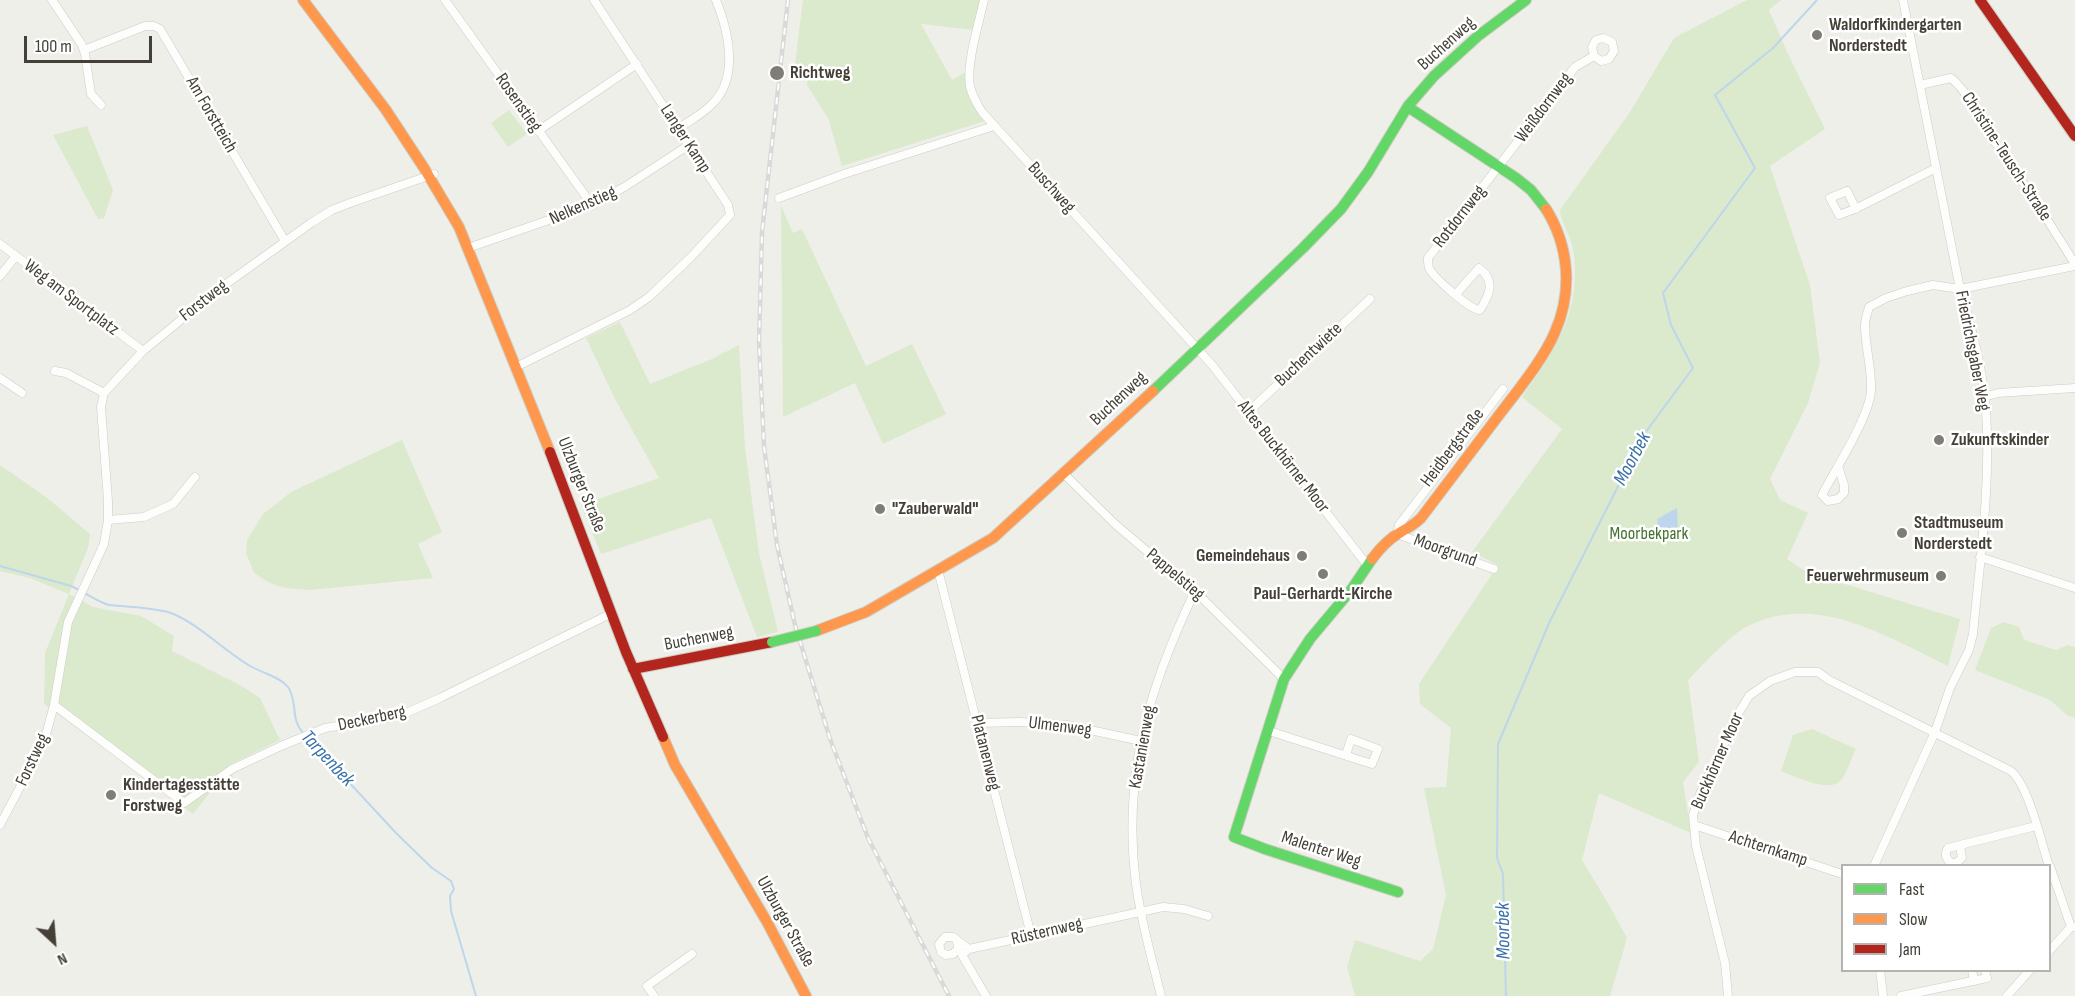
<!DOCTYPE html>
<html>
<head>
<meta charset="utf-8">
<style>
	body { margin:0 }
	#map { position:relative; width:2075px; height:996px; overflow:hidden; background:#efefea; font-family:"Sofia Sans Condensed",sans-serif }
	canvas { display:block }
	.legend { position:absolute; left:1841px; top:864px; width:210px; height:108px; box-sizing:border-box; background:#fff; border:2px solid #b5b3af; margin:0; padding:8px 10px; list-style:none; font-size:18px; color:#454037 }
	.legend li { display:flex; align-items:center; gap:12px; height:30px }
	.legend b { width:30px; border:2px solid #b5b3af }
	.north { position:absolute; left:24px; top:912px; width:60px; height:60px; -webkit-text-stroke:4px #fff; paint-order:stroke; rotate:154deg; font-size:16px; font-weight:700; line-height:24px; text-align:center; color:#454037 }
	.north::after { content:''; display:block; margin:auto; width:21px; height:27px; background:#454037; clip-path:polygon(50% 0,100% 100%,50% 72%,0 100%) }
	.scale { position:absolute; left:24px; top:36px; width:128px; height:27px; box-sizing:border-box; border:3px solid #454037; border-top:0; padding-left:8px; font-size:18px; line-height:21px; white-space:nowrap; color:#454037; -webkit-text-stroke:4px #fff; paint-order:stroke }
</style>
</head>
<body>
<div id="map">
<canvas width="2075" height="996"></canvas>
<ul class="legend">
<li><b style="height:8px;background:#63d668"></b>Fast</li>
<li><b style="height:8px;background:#ff974d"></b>Slow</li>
<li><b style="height:8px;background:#b3261e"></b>Jam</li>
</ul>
<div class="north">N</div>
<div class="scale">100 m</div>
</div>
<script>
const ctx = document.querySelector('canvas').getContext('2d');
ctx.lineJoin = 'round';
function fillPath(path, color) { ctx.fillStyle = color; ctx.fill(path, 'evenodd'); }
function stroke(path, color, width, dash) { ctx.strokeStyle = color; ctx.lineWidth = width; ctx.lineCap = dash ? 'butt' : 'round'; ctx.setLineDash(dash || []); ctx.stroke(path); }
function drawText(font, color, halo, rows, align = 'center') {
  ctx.font = font + ' "Sofia Sans Condensed",sans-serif'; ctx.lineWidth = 5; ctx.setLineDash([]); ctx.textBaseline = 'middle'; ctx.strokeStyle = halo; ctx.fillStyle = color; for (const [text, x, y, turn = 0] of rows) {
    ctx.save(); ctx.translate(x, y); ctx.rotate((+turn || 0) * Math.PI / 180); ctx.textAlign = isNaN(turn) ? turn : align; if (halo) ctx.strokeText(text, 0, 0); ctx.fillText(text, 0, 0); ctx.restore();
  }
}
fillPath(new Path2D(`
	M 803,0 L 980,0 L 974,30 L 921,24 L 952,80 L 966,72 C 966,92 973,106 985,121 L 842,166 L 828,118 L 807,85 L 808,75 L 795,64 Z
	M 1747,0 L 1781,0 L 1769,10 L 1787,52 L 1825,129 L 1770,166 L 1810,285 L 1820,363 L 1808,403 L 1770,479 L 1780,500 L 1808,513 L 1787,559 L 1808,573 L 1960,619 L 1948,666 C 1887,637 1819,593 1750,625 C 1729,635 1705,663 1688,680 L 1699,762 L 1683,782 L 1691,833 L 1599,793 L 1582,860 L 1609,905 L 1627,938 L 1610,996 L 1355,996 L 1347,967 L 1355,940 L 1420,961 L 1433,949 L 1446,895 L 1424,788 L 1446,787 L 1451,728 L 1420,704 L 1419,684 L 1498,565 L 1472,552 L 1562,429 L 1522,397 C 1555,350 1583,310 1573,249 C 1571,236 1561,224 1560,210 L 1630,112 L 1674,38 Z
	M 509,110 L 527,134 L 508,147 L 491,123 Z
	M 87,126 L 113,190 L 104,218 L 98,219 L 53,135 Z
	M 781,206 L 793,233 L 802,229 L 866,366 L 912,344 L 946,414 L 883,444 L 855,383 L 783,417 Z
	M 620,322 L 650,384 L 712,359 L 739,345 L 745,448 L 759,553 L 778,632 L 757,637 L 711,518 L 601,554 L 581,505 L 659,478 L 616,401 L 586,338 Z
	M 402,440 L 442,532 L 418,544 L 433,578 L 310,590 L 285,588 L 270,583 L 254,573 L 246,553 L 247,540 L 263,514 L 291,492 Z
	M 0,465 L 46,497 L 90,534 L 88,548 L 69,594 L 93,607 L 141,616 L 174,636 L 172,651 L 242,686 L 260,698 L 280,740 L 227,766 L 233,777 L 216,785 L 193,814 L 44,704 L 45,653 L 69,594 L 30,578 L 0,571 Z
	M 2004,622 L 2019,627 L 2024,640 L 2056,650 L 2068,645 L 2075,647 L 2075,718 L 2067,715 L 2050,700 L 1975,670 L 1991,628 Z
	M 1812,729 L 1856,749 C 1851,758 1848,772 1841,780 C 1830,794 1795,776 1781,771 L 1793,735 Z`), '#dbe9cc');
fillPath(new Path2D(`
	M 1677,508 L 1678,529 L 1674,530 L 1671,538 L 1653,536 L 1654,527 L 1658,522 L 1657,519 Z`), '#bdd6eb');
stroke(new Path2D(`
	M 0,566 L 71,586 L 79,590
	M 84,593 C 92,597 101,603 109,605 C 128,607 149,607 168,612 C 196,621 225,652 252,667 C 263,673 280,677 288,687 C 298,701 290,719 303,733
	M 307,737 L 396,833 L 432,868 L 451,881 L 454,889 L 450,896 L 451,911 L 476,996
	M 1506,996 L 1503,874 L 1497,858 L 1498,744 L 1550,621 L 1645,433 L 1693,368 L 1671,325 L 1663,293 L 1755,168 L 1715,95 L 1773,48 L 1817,0`), '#bdd6eb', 2);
const street = new Path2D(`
	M 52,0 L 82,45 L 85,54 L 91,94 L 101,105
	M 445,0 L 592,205
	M 984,0 C 979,23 966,64 970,86 C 972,96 977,104 982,112 L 1213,366 L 1367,565
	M 84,50 L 145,26 L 154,26 L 160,29 L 285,241
	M 1920,85 L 1951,78 C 1963,88 1973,104 1979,119 L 2033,197 L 2075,264
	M 679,128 C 689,121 701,115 710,106 C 740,80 729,32 716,0
	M 538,131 L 637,64
	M 779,198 L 844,174 L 994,126
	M 1856,209 L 1847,191 L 1830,198 L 1839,215 C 1848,212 1855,209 1863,205 L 1936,168
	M 0,244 L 143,351
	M 468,248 L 592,205 L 626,186 L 689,145
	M 0,276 L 16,256
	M 1456,294 L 1479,268 C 1496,281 1490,294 1480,310 C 1470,310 1433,277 1429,268 C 1428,265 1428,261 1428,258 L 1575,67 L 1594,56 L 1601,61 L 1609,59 L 1614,51 L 1612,42 L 1603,38 L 1596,40 L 1592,47 L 1594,56
	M 516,367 L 630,310 L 649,297 L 691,257 L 730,215 L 728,205 L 594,0
	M 55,371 L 66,373 L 104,393
	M 0,378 L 22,393
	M 1984,397 L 1998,393 L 2075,388
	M 1248,412 L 1370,299
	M 1838,466 L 1844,485 L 1844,493 L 1838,499 L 1828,501 L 1822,495 C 1835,470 1870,416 1871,390 C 1872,368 1865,347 1865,325 C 1865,319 1868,312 1869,307 L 1886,298 L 1907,291 L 1933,285 L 1960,289 L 2075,266
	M 1064,474 L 1115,524 L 1202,598 L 1284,679
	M 108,520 L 144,517 L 173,504 L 195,477
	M 1980,557 L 2075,588
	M 1494,569 L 1397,534 L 1399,525 L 1503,389
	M 938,570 L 1031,935
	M 54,705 L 184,803 L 232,769 L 281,746 L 325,728 L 399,716 L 440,698 L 612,613
	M 978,723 L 1019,722 L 1067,725 L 1141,741
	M 1269,731 L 1372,764 L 1378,749 L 1351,739 L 1346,755
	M 0,825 L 44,742 L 54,705 L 68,622 L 104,544 L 108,520 L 108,501 L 101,407 L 104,393 L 143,351 L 215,292 L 311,223 L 332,210 L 350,203 L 434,174
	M 1694,825 L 1842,874
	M 1956,863 L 1952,863 C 1946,860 1944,854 1948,848 L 2036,826
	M 1874,866 L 1935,732 L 1950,688 L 1969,650 L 1973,634 C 1980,560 1991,485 1986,410 C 1983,369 1972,328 1960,289 L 1903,0
	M 1957,866 L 1956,863 L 1962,858 L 1960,846
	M 2050,866 L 2071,927 L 2075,927
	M 957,940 L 958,949 L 953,954 L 946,955 L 941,952 L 939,944 L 945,937 L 953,937 L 969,949 L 1163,907 L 1184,909 L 1208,916
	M 969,949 L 962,955 L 986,996
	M 2050,950 L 2071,927
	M 1880,970 L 1883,996
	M 1972,970 L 1974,981
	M 654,996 L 647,986 L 692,954
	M 1161,996 C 1152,959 1141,922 1136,884 C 1122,776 1149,687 1195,591
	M 1728,996 L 1725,963 L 1696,846 L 1693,815 L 1700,794 L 1738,714 L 1749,696 L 1770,681 L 1795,672 L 1818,672 L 1829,680 L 2011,771 C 2029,786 2041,842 2049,866
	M 1901,996 L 1987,978 L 1985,970
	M 2007,996 L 2030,970`);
const fast = new Path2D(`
	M 1408,107 L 1516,178 L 1531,190 L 1546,209
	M 1153,391 L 1303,248 L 1341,209 L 1368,172 L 1408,106 L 1434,76 L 1478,36 L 1526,0
	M 1372,559 L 1351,590 L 1310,639 L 1284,679 L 1234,837 L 1265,849 L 1398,892`);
const slow = new Path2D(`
	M 303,0 L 386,110 L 424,168 L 459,227 L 550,452
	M 1372,559 C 1380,548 1390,538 1401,532 C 1409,527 1414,525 1421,518 C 1446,485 1471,452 1496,419 C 1514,395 1544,359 1555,332 C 1573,291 1569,246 1546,209
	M 816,631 L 866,612 L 993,538 L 1153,391
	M 663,737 L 675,765 L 767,922 L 806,996`);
const jam = new Path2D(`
	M 1980,0 L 2075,136
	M 550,452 L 626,652 L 663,737
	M 633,669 L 772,642`);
stroke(street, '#cccbc6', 9);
stroke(fast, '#ceccc1', 12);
stroke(slow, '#ceccc1', 12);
stroke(jam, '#ceccc1', 12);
stroke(street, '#fdfdfc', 8);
stroke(fast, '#63d668', 10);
stroke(slow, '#ff974d', 10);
stroke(jam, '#b3261e', 10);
const rail = new Path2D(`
	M 788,0 L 762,232 L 759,343 L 764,446 L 777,545 L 795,625 L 830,739 L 868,838 L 949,996`);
stroke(rail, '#d9d9d8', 4.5);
stroke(rail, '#fff', 2, [7]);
const fastBridge = new Path2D(`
	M 772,642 L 816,631`);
stroke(fastBridge, '#ceccc1', 12, []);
stroke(fastBridge, '#63d668', 10);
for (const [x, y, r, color] of [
	[1817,35,6,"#807d76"],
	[777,73,8,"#807d76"],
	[1939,440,6,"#807d76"],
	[880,509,6,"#807d76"],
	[1902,533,6,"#807d76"],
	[1302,556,6,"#807d76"],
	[1323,574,6,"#807d76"],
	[1941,576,6,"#807d76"],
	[111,795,6,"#807d76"]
]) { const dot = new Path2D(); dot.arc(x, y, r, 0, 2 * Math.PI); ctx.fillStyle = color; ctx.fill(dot); stroke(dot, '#fff', 2); }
drawText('bold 18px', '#454037', '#fff', [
	["Waldorfkindergarten",1829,25],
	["Norderstedt",1829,46],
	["Richtweg",790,73],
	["Zukunftskinder",1951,440],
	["\"Zauberwald\"",892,509],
	["Stadtmuseum",1914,523],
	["Norderstedt",1914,544],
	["Gemeindehaus",1290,556,"right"],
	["Feuerwehrmuseum",1929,576,"right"],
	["Paul-Gerhardt-Kirche",1323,594,"center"],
	["Kindertagesstätte",123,785],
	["Forstweg",123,806]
], 'left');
drawText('18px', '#454037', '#fff', [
	["Buchenweg",1447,44,-42],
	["Rosenstieg",518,103,55],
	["Weißdornweg",1544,108,-53],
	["Am Forstteich",211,115,60],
	["Langer Kamp",685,139,57],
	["Christine-Teusch-Straße",2006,157,57],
	["Buschweg",1051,188,48],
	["Nelkenstieg",583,206,-24],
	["Rotdornweg",1460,217,-52],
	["Weg am Sportplatz",71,298,37],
	["Forstweg",204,301,-38],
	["Friedrichsgaber Weg",1972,351,79],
	["Buchentwiete",1309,355,-43],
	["Buchenweg",1119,399,-43],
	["Heidbergstraße",1453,448,-53],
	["Altes Buckhörner Moor",1283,457,52],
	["Ulzburger Straße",581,485,68],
	["Moorgrund",1445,551,20],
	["Pappelstieg",1175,575,40],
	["Buchenweg",699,639,-11],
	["Deckerberg",372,719,-12],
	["Ulmenweg",1060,727,7],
	["Kastanienweg",1143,747,-80],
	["Platanenweg",985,753,76],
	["Forstweg",33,760,-65],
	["Buckhörner Moor",1718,761,-66],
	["Achternkamp",1768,849,18],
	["Malenter Weg",1321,850,18],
	["Ulzburger Straße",785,922,61],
	["Rüsternweg",1047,932,-13]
]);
drawText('18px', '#43732e', '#fff', [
	["Moorbekpark",1649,534]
]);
drawText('italic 20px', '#3772a9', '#fff', [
	["Moorbek",1633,459,-62],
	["Tarpenbek",327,759,47],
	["Moorbek",1504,931,-91]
]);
</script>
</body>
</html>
